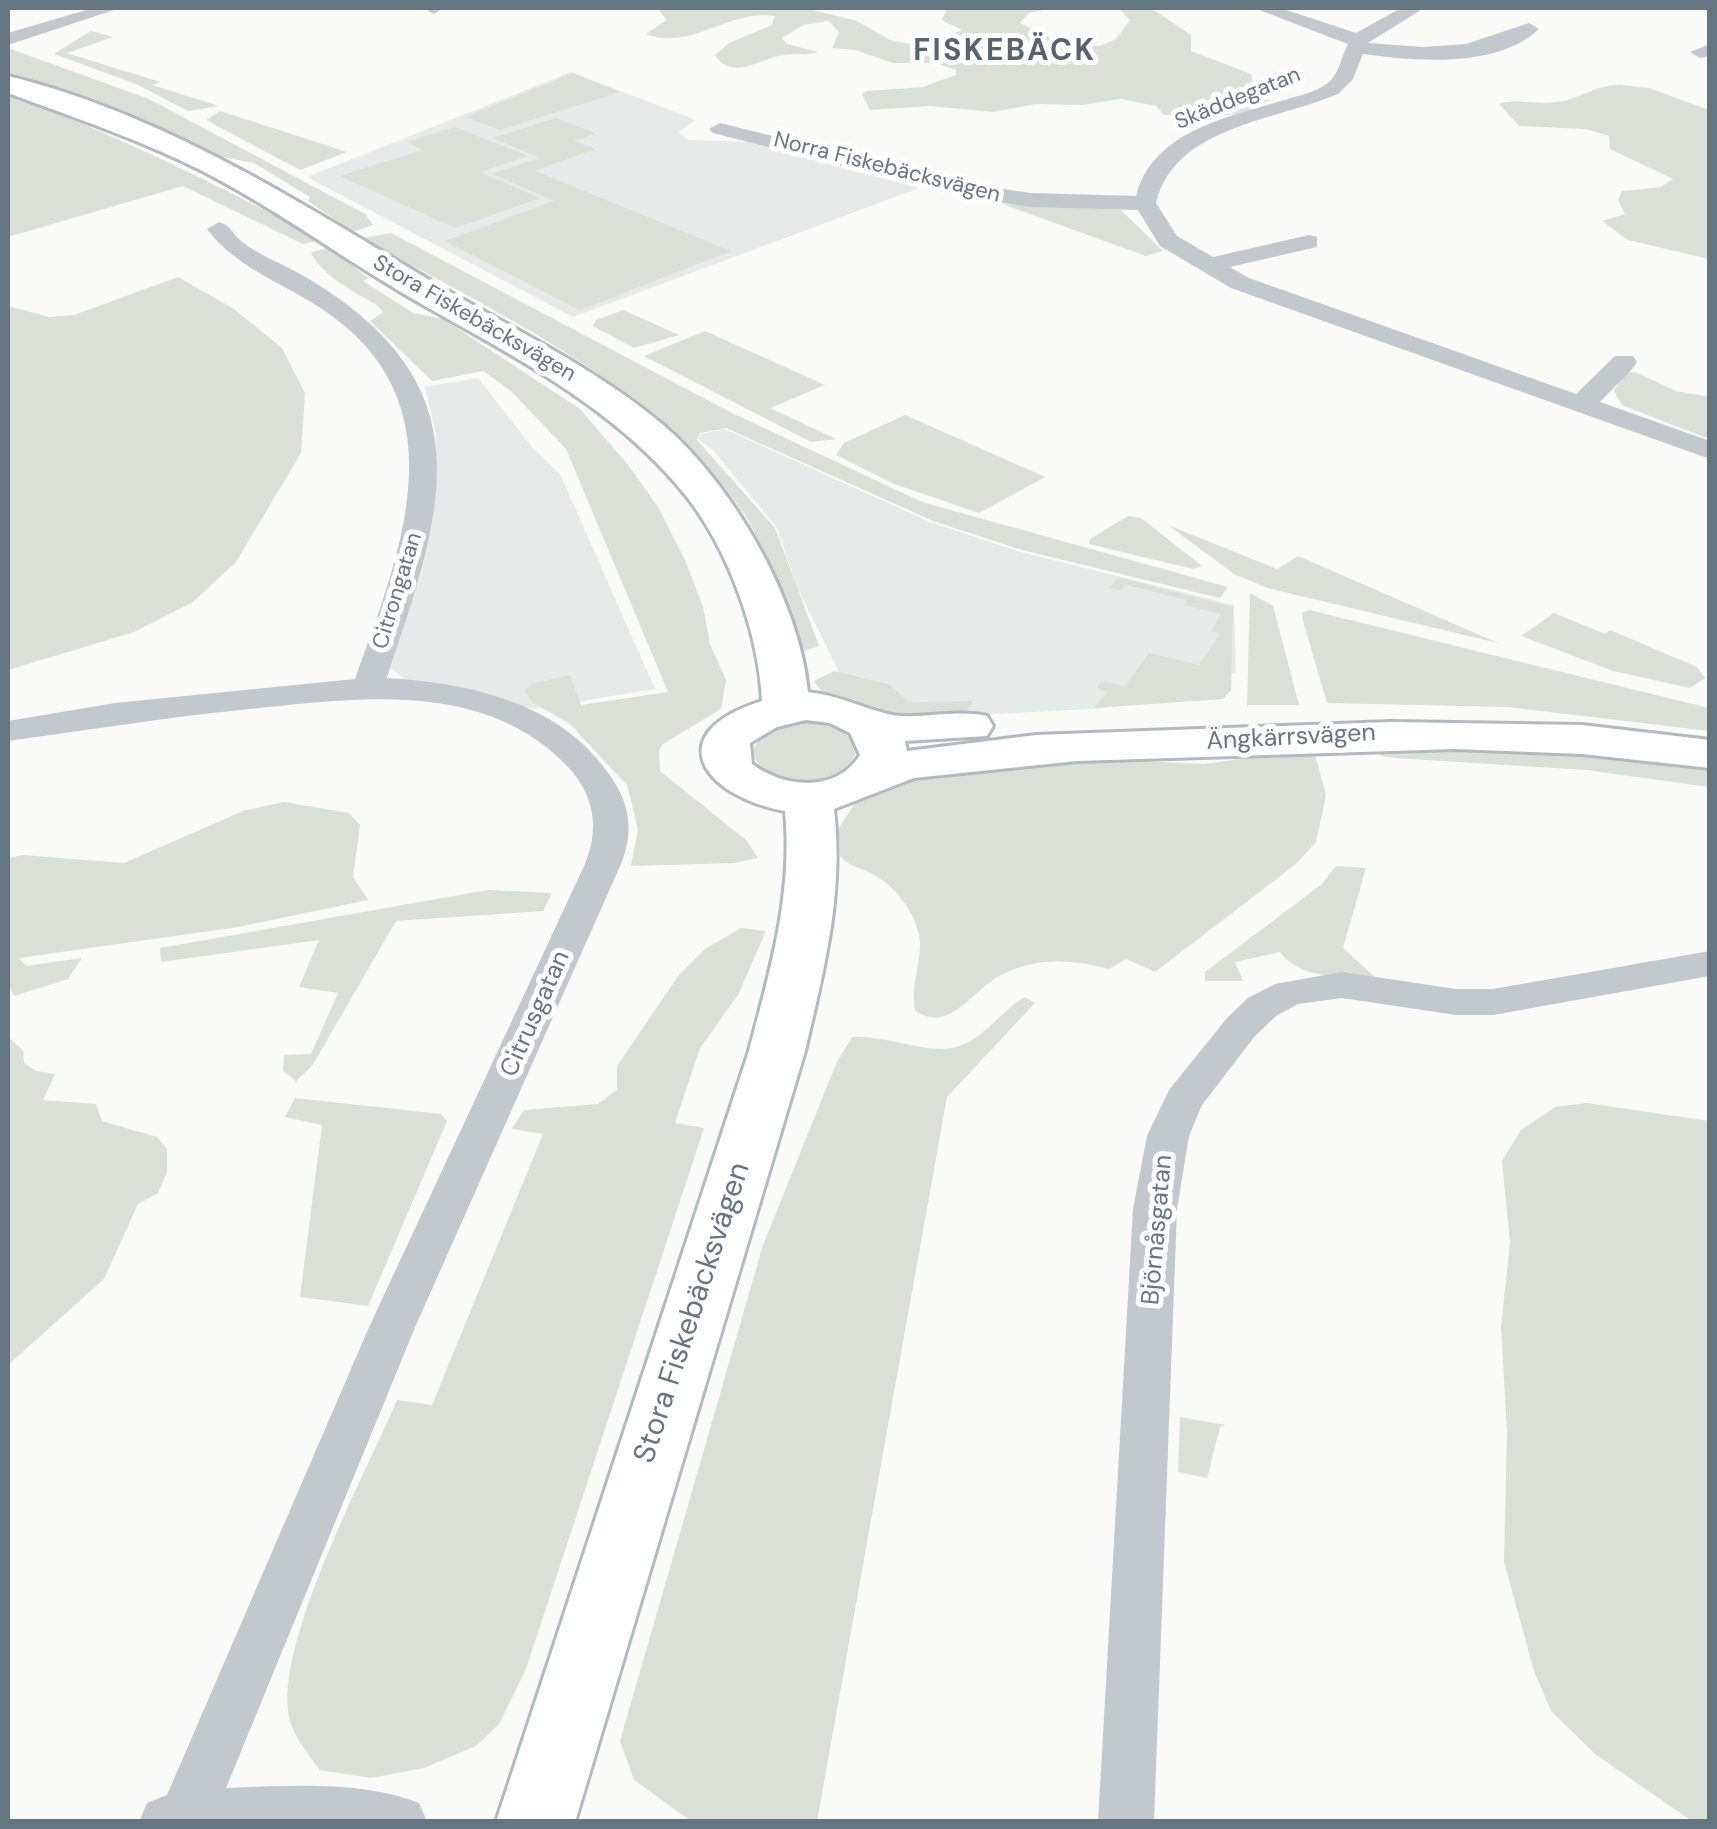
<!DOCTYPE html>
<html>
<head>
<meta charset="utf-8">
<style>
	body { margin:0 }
	#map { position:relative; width:1717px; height:1829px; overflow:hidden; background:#fafaf8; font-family:"DM Sans",sans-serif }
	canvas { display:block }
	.frame { position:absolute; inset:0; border:10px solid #657683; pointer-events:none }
</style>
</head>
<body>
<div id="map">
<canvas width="1717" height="1829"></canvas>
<div class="frame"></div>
</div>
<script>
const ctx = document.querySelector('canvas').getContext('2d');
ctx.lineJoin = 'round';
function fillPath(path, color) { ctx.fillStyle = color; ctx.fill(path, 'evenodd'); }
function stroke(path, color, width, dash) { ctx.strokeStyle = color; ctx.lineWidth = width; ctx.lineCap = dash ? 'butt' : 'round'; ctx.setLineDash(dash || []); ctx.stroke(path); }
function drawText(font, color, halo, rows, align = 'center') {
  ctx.font = font + ' "DM Sans",sans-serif'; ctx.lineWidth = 10; ctx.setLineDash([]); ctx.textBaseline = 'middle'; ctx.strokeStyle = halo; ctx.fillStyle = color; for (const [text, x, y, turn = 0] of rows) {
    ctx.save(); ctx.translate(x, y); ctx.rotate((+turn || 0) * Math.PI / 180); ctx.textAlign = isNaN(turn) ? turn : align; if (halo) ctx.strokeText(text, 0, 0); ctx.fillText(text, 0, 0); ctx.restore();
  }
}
fillPath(new Path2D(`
	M 571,72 L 696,120 L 679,132 L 688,140 L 748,142 L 919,188 L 573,317 L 307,177 Z
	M 478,378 L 532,447 L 560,474 L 655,689 L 534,709 L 406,679 L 385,665 L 422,572 L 434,494 L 436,435 L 425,387 Z
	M 725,429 L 930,522 L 1021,552 L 1234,605 L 1236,673 L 1208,671 L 1143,687 L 1107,708 L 942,717 L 846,686 L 797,587 L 777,528 L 713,450 L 698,439 L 701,434 Z`), '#e8e9e9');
fillPath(new Path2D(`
	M 657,8 L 805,8 L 857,21 L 890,40 L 920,46 L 962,30 L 942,20 L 947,8 L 1054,8 L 1029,13 L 1020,23 L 1068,46 L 1100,46 L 1116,39 L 1130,20 L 1118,8 L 1151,8 L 1191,35 L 1191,51 L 1251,74 L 1254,87 L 1269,100 C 1237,121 1201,117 1164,115 L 1156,106 L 1121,99 L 1083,105 L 1036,104 L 993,112 L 930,106 L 870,110 L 862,94 L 867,91 L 923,87 L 956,75 L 956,70 L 935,63 L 893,63 L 855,50 L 832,48 L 839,32 L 829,21 L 803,25 L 782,38 L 787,44 L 818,52 C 806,56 796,53 784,55 C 760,58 733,82 715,55 L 729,43 L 772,25 L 775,16 C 731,8 689,52 646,34 L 667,20 Z
	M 91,31 L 113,37 L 67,53 L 160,82 L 152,85 L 219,106 L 188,111 L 136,84 L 54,54 Z
	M 8,48 L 149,99 L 365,214 L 373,225 L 353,232 L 308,201 L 310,197 L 254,163 L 207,154 L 8,74 Z
	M 573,73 L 620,92 L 500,130 L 466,117 Z
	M 1620,85 L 1649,88 L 1709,110 L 1709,259 L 1628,240 L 1602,221 L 1625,214 L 1618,200 L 1622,191 L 1661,187 L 1673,179 L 1610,149 L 1609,136 L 1586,129 L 1519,126 L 1499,104 C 1518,98 1538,105 1557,102 C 1581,99 1594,85 1620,85 Z
	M 8,94 C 116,135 218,184 320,240 L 303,244 L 183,186 L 8,237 Z
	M 220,111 L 347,152 L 300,170 L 206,120 Z
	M 556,118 L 595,133 L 574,141 L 595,149 L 535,171 L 731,251 L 580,310 L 445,241 L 554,201 L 492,174 L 540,158 L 493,138 Z
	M 455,127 L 528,156 L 480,172 L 540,198 L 455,228 L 340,176 L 423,150 L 407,142 Z
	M 1002,204 L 1121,210 L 1163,251 L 1146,256 Z
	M 391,233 L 730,412 L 922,502 L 1228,587 L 1220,598 L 1022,550 L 933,521 L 726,428 L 700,433 L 697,440 L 775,528 L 819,646 L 801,652 C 791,632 777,611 771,590 C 762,562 761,537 743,512 C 653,382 496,314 363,238 Z
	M 329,247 L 368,278 L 363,281 L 413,313 L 443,319 L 580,409 L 629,466 L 658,507 L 685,560 L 703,607 L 710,644 L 726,680 L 721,709 L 663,744 L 659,751 L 660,771 L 746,840 L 758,858 L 735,863 L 631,866 L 638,829 L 627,785 L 570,724 L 532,702 L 525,691 L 531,684 L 570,675 L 581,705 L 668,692 L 566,449 L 511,391 L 483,371 L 432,381 L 370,321 L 383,312 L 377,305 C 353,291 325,278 311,253 Z
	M 178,277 L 234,309 L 282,348 L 305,393 L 301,453 L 236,562 L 193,602 L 134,632 L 8,670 L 8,306 L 49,317 L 74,315 Z
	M 623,310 L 679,335 L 634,348 L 593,326 L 596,320 Z
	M 705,331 L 825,385 L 770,408 L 836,439 L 811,442 L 644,356 Z
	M 1635,372 L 1676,391 L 1709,397 L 1709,439 L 1622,405 L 1614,391 L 1625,373 Z
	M 905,415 L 1045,477 L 979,513 L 894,484 L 836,455 L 844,443 Z
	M 1128,516 L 1141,518 L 1202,566 L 1193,569 L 1089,544 L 1090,539 Z
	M 1168,525 L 1277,569 L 1298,556 L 1498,643 L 1267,588 L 1234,574 Z
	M 1118,577 L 1233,607 L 1231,690 L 1223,699 L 1094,708 L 1107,692 L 1097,688 L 1102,681 L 1125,686 L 1149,653 L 1199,665 L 1220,634 L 1211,631 L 1221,614 L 1185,605 L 1187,600 L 1126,585 L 1121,590 L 1110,588 Z
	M 1250,593 L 1273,606 L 1299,705 L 1247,705 Z
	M 1309,610 L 1709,708 L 1709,731 L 1508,707 L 1327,703 L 1303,621 L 1302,613 Z
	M 1554,613 L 1605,634 L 1610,630 L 1697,667 L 1705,678 L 1690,688 L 1613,671 L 1521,636 Z
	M 834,671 L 890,685 L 909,702 L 973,701 L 963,720 C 925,726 835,719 814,681 Z
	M 806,722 C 827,723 850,728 856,751 C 846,791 759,793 753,751 C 761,729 784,723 806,722 Z
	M 1375,738 L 1709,761 L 1709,787 L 1586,770 L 1394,758 L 1381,756 Z
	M 1312,744 L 1326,795 L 1316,842 L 1296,864 L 1155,972 L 1126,959 L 1109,969 C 1073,959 1035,957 1001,975 C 973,989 948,1036 915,1010 C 911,989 919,968 920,946 C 921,920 897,887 874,875 C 861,867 851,868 840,856 L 839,828 L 855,803 L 882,787 L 922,773 L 1073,758 L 1204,764 L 1255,757 L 1265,747 Z
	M 284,802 L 349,813 L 360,825 L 353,877 L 368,900 L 238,927 L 19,958 L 26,966 L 82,958 L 68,979 L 14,996 L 8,983 L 8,858 L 23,855 L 124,863 L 243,811 Z
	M 1336,866 L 1366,868 L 1343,948 L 1375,977 C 1340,975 1302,981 1280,952 L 1235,962 L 1243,981 L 1205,981 L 1205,972 L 1322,884 Z
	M 488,890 L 552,893 L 543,911 L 396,921 L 312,1066 L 296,1081 L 283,1071 L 284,1055 L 311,1054 L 338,993 L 299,987 L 319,940 L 161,962 L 160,948 Z
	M 741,928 L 766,931 L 738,995 L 700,1048 L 675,1123 L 704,1128 L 526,1669 L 499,1724 L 476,1746 L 424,1768 L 371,1778 L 320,1770 C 307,1752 290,1733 288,1710 C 280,1633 365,1475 397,1400 L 432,1405 L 543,1134 L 512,1129 L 524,1110 L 598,1104 L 617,1090 L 617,1066 L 679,975 L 705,949 Z
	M 1025,997 L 1035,1003 L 947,1097 L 817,1821 L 691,1821 L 634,1780 L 620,1741 L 763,1245 L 836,1064 L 852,1037 C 886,1034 933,1058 962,1045 C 988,1034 1002,1010 1025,997 Z
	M 8,1037 L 23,1050 L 24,1063 L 36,1071 L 55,1074 L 43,1100 L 96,1104 L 102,1121 L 157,1137 L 167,1149 L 167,1172 L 158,1193 L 138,1204 L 104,1279 L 8,1365 Z
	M 295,1098 L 441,1114 L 447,1121 L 368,1306 L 300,1297 L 322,1125 L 285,1117 Z
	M 1587,1103 L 1709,1121 L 1709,1821 L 1692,1821 L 1596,1755 L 1551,1711 L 1534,1671 L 1504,1562 L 1507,1432 L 1501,1327 L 1510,1243 L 1502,1161 L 1521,1130 L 1555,1107 Z
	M 1180,1417 L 1225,1425 L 1220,1427 L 1207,1478 L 1178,1472 Z`), '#dadfd7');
const secondary = new Path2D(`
	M 8,76 C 167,115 305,206 443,288 C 517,331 595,368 662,424 C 732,483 800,601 808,692 C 836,695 858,706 884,713 C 913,722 954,708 987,716 L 993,726 L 987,736 L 905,741 L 907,751 L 1036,735 L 1391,722 L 1582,725 L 1710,740 L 1710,768 L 1582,754 L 1455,749 L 1077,761 L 914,778 L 834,809 C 844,892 824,970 805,1051 L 575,1822 L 496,1822 L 749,1051 C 770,971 793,894 785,811 C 702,796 659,733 762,701 C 759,634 729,551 687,497 C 619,411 519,359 425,306 C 357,268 294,221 225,183 C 157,145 80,120 8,93 ZM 806,720 L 830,723 L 850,733 L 860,755 C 836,793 784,788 752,764 L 750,743 L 777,727 Z`);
stroke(secondary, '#b3babf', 6);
fillPath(new Path2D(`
	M 93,8 L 120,8 L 8,45 L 8,33 Z
	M 423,8 L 443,8 L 434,14 Z
	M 1254,8 L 1280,8 L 1356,33 L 1401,8 L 1424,8 L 1368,43 L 1423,47 L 1466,44 L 1529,23 L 1539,29 C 1497,69 1414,61 1363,54 L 1353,79 L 1338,94 C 1275,121 1175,126 1156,203 L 1177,236 L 1213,257 L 1309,235 L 1317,237 L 1317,247 L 1230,267 L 1249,278 L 1576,394 L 1615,356 L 1633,356 L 1637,362 L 1633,368 L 1600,402 L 1710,441 L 1710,459 L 1231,288 L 1160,246 L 1138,210 L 1031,207 L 963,197 L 713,133 L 709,129 L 720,123 L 963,183 L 1031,193 L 1136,196 C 1153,129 1233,116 1291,98 C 1304,94 1323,90 1332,79 C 1340,69 1342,55 1348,44 Z
	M 1710,44 L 1710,56 L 1700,58 L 1690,52 Z
	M 219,222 C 231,225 232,234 241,241 C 258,255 283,264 302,275 C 488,383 446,505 387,678 C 471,683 562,703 611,777 C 630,804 634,833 621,864 L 416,1325 L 226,1788 C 288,1786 360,1780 419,1803 L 427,1822 L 139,1822 L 147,1803 L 167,1795 L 370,1325 L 585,864 C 600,828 594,794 567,766 C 484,679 357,698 250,709 C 168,717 88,730 8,741 L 8,721 L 115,703 L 355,679 C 399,556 461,410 332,316 C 292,286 237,270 207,229 Z
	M 1710,951 L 1710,976 L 1493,1015 L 1456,1015 L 1342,998 L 1298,1004 L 1276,1016 L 1255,1036 L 1202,1105 L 1189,1136 L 1177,1209 L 1154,1822 L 1098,1822 L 1133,1209 L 1147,1136 L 1169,1090 L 1227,1018 L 1248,998 L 1275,984 L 1342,972 L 1456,989 L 1493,989 Z`), '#c3c8cc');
fillPath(secondary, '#fff');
drawText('22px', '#657683', '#fff', [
	["Skäddegatan",1238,99,-22],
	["Norra Fiskebäcksvägen",887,168,14],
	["Stora Fiskebäcksvägen",474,319,30],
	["Citrongatan",398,591,-73]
]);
drawText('25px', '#657683', '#fff', [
	["Ängkärrsvägen",1291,738,-3],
	["Citrusgatan",536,1014,-66],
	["Björnåsgatan",1158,1230,-85]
]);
ctx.letterSpacing = '2.5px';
drawText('bold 30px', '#57646e', '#fff', [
	["FISKEBÄCK",1005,52]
]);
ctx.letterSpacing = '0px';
drawText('30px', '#657683', '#fff', [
	["Stora Fiskebäcksvägen",693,1313,-72]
]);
</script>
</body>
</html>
